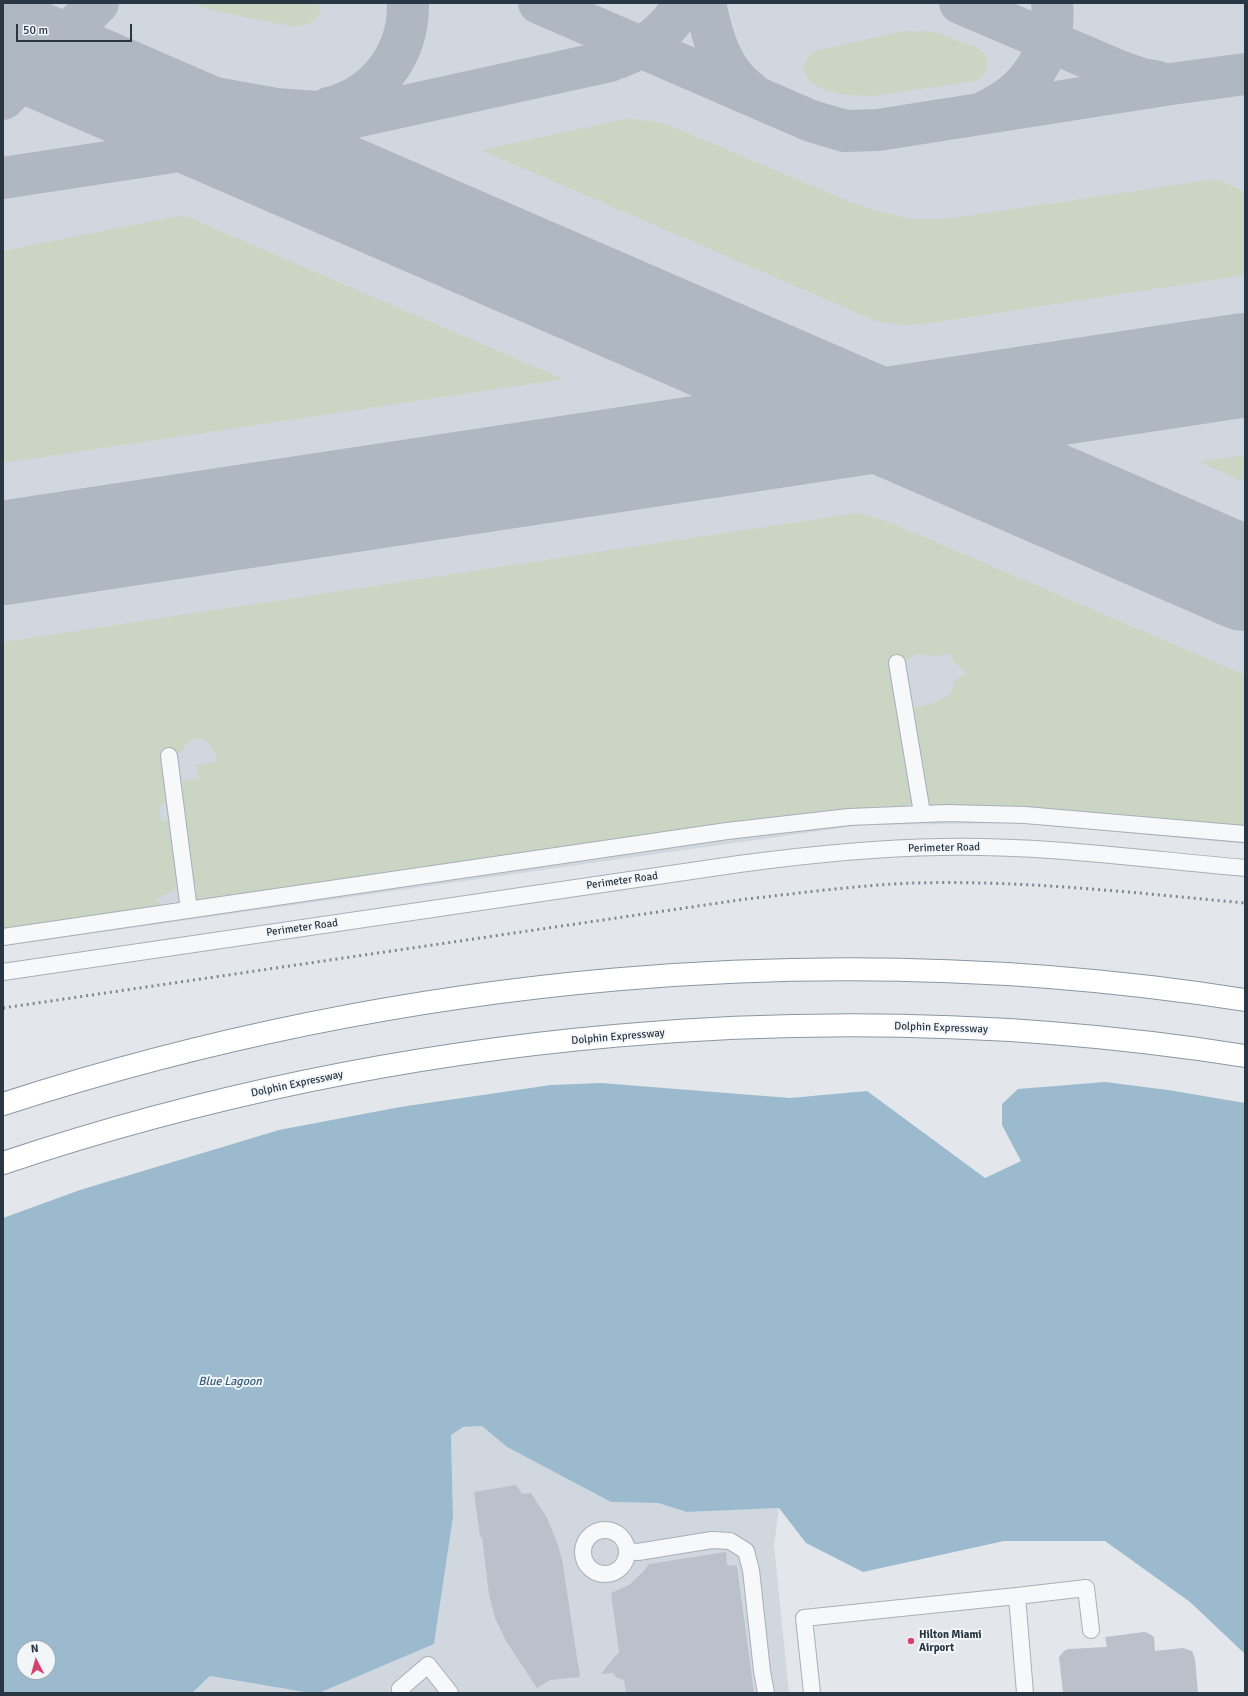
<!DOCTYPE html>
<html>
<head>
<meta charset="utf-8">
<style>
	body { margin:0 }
	#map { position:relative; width:1248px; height:1696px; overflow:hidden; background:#e3e7ec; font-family:Signika,sans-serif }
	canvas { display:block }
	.frame { position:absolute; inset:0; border:4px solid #293745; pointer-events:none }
	.north { position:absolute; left:16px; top:1640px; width:40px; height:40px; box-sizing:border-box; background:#f3f6f9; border:1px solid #a2aab1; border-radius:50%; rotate:354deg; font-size:11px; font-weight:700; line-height:16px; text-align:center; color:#293745 }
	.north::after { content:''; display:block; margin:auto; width:14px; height:18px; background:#d6426b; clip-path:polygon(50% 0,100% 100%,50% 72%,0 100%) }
	.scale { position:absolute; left:16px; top:24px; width:116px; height:18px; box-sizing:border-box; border:2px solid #293745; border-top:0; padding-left:5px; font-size:12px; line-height:14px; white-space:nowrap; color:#293745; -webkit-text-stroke:3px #f3f6f9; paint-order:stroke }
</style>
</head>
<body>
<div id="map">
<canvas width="1248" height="1696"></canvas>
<div class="frame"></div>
<div class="north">N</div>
<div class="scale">50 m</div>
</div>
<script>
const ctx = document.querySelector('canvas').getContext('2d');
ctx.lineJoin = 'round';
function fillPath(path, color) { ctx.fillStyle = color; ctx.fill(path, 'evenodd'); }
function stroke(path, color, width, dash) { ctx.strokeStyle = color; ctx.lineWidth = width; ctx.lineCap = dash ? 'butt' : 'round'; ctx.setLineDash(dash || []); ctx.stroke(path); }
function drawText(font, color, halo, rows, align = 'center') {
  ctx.font = font + ' Signika,sans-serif'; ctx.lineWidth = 4; ctx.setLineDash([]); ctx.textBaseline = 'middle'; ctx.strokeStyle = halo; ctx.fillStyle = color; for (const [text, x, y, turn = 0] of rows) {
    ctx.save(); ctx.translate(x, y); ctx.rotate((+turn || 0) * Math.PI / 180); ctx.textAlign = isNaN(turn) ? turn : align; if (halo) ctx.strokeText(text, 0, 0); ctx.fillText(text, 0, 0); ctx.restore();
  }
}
fillPath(new Path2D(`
	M 3,3 L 1245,3 L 1245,844 L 1021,823 L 862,825 L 3,946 Z
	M 482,1426 L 507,1447 L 611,1502 L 658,1503 L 687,1512 L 779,1508 L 774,1546 L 789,1693 L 319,1693 L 434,1644 L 453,1517 L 451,1434 L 463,1427 Z
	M 210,1676 L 310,1693 L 192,1693 Z`), '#d1d7de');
fillPath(new Path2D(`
	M 192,3 L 317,3 L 321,10 L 316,18 L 310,23 L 294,27 L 211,10 L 198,6 Z
	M 905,31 L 935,32 L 977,48 L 986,55 C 989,69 988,73 976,81 L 871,96 C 854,96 829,94 815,85 C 808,81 806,74 803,67 L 808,57 L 815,51 Z
	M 625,119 C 641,119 656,121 671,126 L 850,202 L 881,212 L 913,219 L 946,219 L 1216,179 L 1245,192 L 1245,275 L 918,325 L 902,325 L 876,321 L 481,150 Z
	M 179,216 L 190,218 L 563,379 L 3,463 L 3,251 Z
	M 1245,455 L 1245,482 L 1199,462 Z
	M 857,513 L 889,522 L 1245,675 L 1245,827 L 1006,806 L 935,806 L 927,803 L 910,709 L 936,702 L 951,694 L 955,680 L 967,673 L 954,662 L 950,653 L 937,656 L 916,654 L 906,660 L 894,662 L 913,802 L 905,806 L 830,810 L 743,820 L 197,901 L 192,895 L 198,891 L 194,881 L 188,881 L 177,788 L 185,781 L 199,778 L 196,765 L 217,762 C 216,749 204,732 190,741 C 186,744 183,749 180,753 L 165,754 L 169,793 L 166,802 L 159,807 L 161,821 L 167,821 L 173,824 L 180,879 L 176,879 L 176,889 L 155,900 L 163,906 L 3,929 L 3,642 Z`), '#cad6c3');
fillPath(new Path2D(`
	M 1105,1082 L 1168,1090 L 1245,1103 L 1245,1654 L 1190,1602 L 1105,1541 L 1004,1541 L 863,1572 L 806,1543 L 779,1508 L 687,1512 L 658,1503 L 611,1502 L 507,1447 L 482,1426 L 463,1427 L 451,1435 L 453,1517 L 434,1644 L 319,1693 L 310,1693 L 210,1676 L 192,1693 L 3,1693 L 3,1218 L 80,1190 L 279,1130 L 400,1107 L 551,1085 L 601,1083 L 790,1098 L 867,1091 L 985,1178 L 1021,1161 L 1002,1125 L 1002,1104 L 1018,1089 ZM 24,1648 L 48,1648 L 48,1672 L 24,1672 Z`), '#9cbacd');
stroke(new Path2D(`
	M 539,3 L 811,121 L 845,131 L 878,130 L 1171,84 L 1245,74
	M 705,3 C 712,37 721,71 750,92
	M 960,3 L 1119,71 L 1142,79 L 1158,82
	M 44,57 L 215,98 L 276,109 L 317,112
	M 618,58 C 646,47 670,31 683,3
	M 3,99 L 98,3
	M 329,108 C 378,96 409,53 408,3
	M 986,111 C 1029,92 1057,50 1052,3
	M 3,178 L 160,154 L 291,131 L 610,61`), '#afb8c1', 42);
stroke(new Path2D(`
	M 3,40 L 1245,579
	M 3,553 L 1245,365`), '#afb8c1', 104);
fillPath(new Path2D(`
	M 516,1485 L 522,1494 L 531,1493 L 547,1518 L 558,1545 L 562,1560 L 580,1677 L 550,1680 L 537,1688 L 506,1641 L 495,1618 L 489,1594 L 482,1537 L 480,1537 L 474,1492 Z
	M 726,1552 L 727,1565 L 737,1566 L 754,1693 L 626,1693 L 624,1680 L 616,1677 L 613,1673 L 601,1674 L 614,1657 L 619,1653 L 611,1593 L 629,1585 L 643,1572 L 649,1564 Z
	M 1144,1632 L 1148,1633 L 1154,1637 L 1155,1651 L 1183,1648 L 1192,1651 L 1195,1659 L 1198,1693 L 1063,1693 L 1059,1657 L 1064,1651 L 1068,1649 L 1107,1647 L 1105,1637 Z`), '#bac1ca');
const minor = new Path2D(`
	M 897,663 L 922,813
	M 169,756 L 189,910
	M 3,937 L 727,831 L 849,817 L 947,813 L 1025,815 L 1245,834
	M 3,972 L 739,864 C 806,855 874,848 941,847 C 1042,845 1144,859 1245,868
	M583 1552a22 22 0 1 1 44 0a22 22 0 1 1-44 0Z
	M 627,1551 L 638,1552 L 712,1540 L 730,1541 L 746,1551 L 751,1570 L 762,1671 L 766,1693
	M 1017,1596 L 1086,1588 L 1091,1630
	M 402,1693 L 400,1689 L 428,1665 L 450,1693
	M 812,1693 L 804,1618 L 1017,1596 L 1025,1693`);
const highway = new Path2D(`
	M 3,1104 C 402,975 830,935 1245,1000
	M 3,1163 C 397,1031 834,991 1245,1056`);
stroke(minor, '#a7afb7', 18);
stroke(highway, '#8997a3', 24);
stroke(minor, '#f6f8fa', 16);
stroke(highway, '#fff', 22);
stroke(new Path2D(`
	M 3,1008 L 746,899 C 802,893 858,885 915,883 C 1025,880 1136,893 1245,903`), '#7b8996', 3, [2, 4]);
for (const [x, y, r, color] of [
	[911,1641,4,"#d6426b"]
]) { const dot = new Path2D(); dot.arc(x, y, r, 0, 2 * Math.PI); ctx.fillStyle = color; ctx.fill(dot); stroke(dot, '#f3f6f9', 1.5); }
drawText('11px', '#293745', '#f3f6f9', [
	["Perimeter Road",944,848,-1],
	["Perimeter Road",622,881,-8],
	["Perimeter Road",302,928,-8],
	["Dolphin Expressway",941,1028,2],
	["Dolphin Expressway",618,1037,-5],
	["Dolphin Expressway",297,1084,-12]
]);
drawText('bold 11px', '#293745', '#f3f6f9', [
	["Hilton Miami",919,1635],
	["Airport",919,1648]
], 'left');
drawText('italic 12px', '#315c7c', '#f3f6f9', [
	["Blue Lagoon",230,1382]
]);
</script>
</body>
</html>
